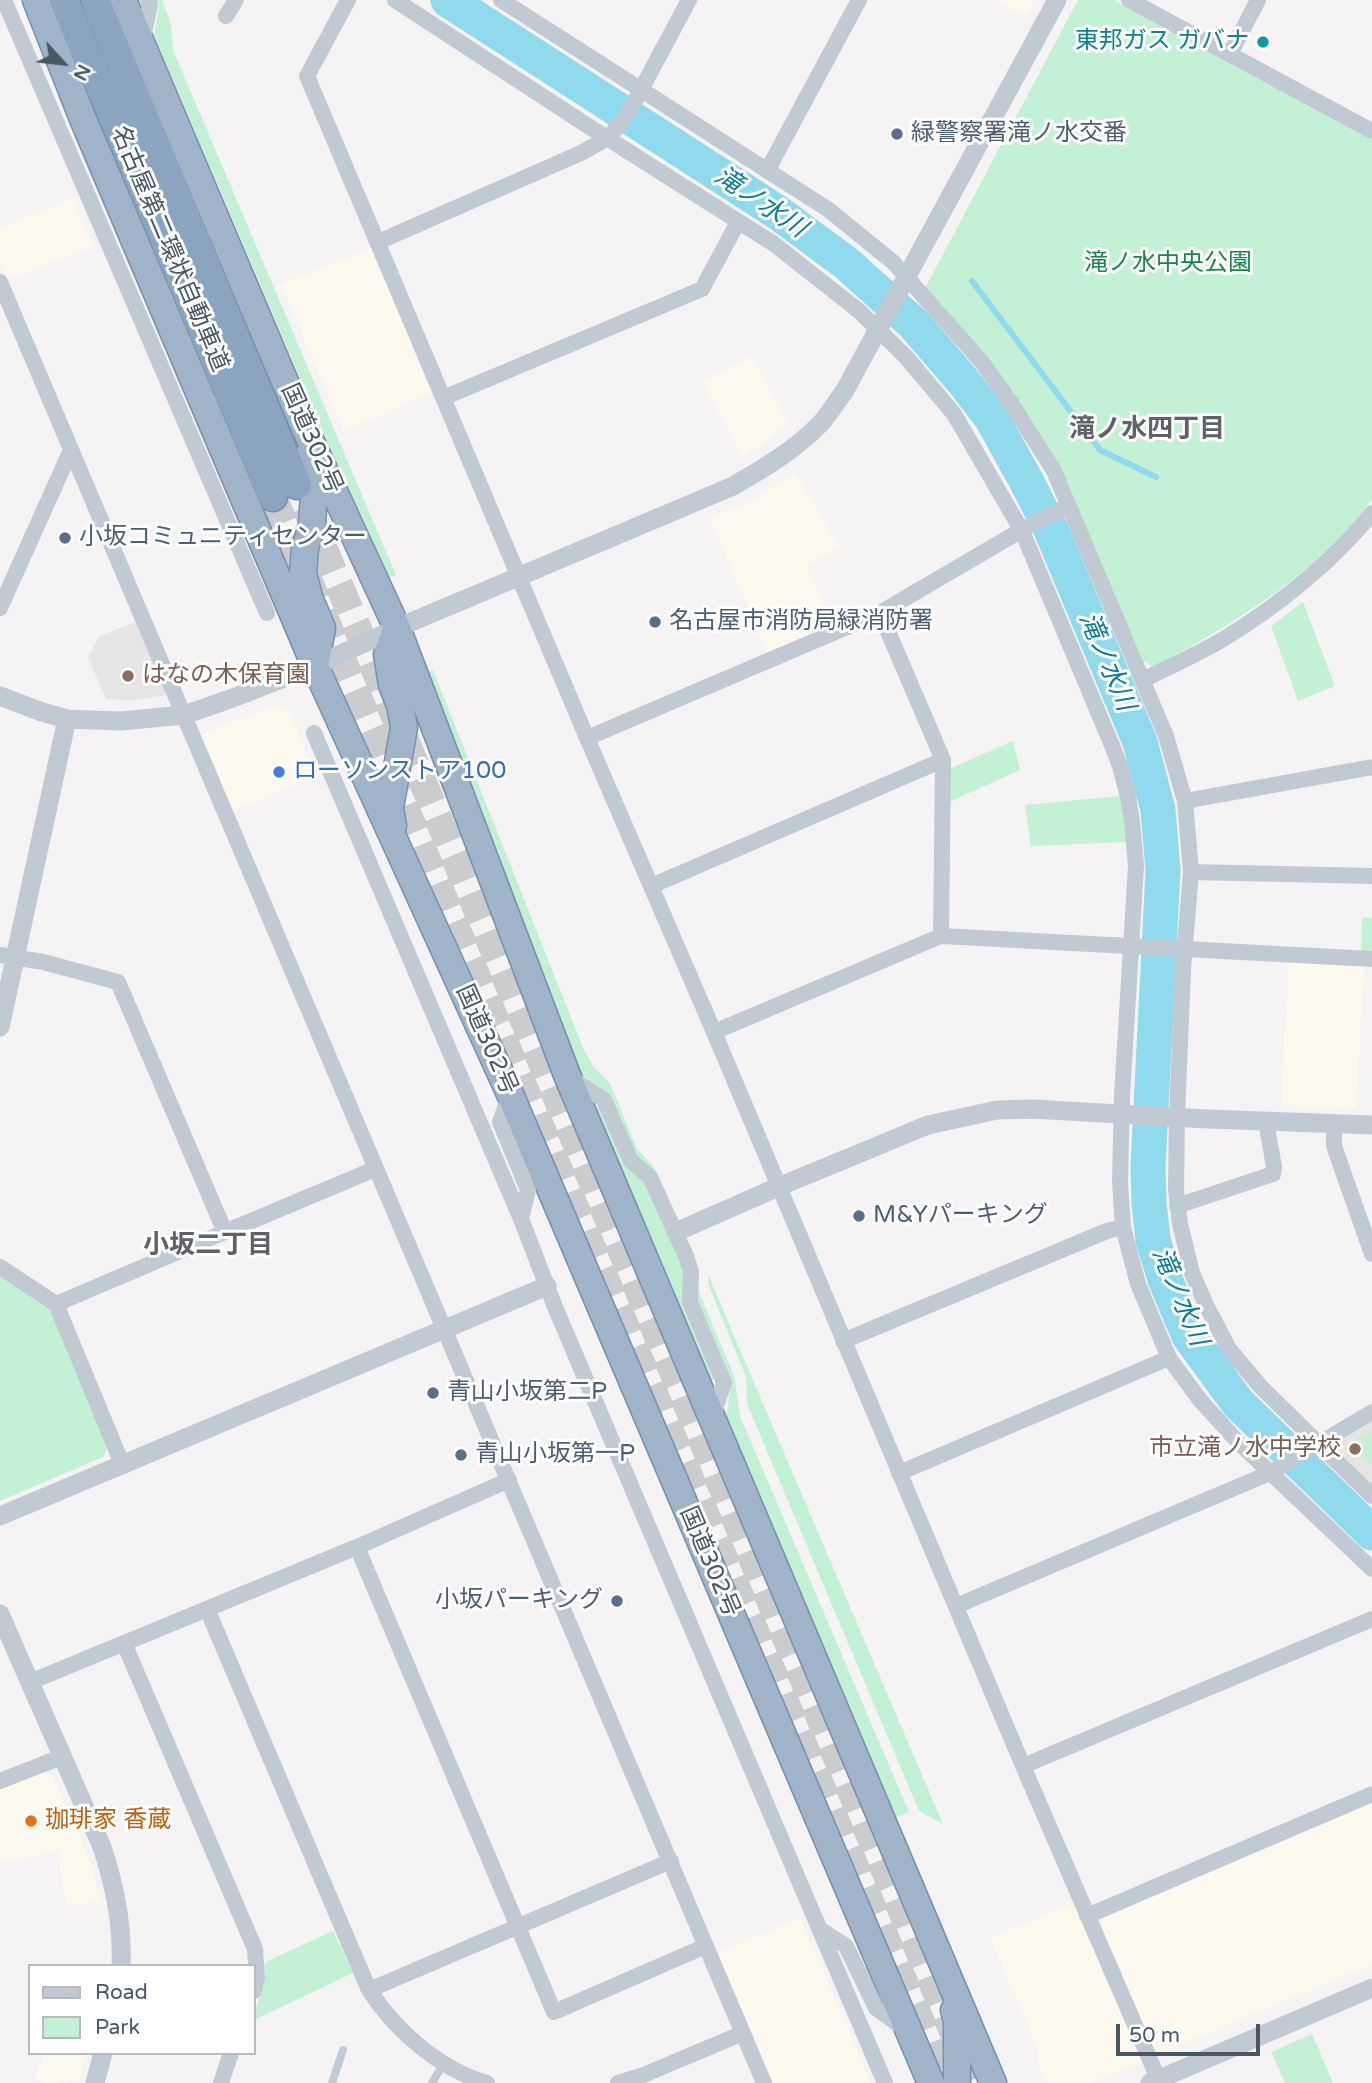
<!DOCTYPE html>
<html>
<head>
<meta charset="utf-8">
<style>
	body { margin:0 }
	#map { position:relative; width:1372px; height:2083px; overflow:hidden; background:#f5f3f3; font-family:"Varela Round",sans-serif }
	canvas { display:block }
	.legend { position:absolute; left:28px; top:1964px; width:228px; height:91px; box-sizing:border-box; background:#fff; border:2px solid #b7bbc0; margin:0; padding:9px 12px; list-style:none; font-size:21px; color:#4a5661 }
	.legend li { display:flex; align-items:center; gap:14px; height:35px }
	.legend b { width:35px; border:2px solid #b7bbc0 }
	.north { position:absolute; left:28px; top:28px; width:70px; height:70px; -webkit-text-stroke:5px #fff; paint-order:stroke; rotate:117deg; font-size:19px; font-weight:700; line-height:28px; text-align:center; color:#4a5661 }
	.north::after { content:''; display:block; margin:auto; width:24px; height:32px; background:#4a5661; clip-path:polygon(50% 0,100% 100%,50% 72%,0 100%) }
	.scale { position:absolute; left:1116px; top:2024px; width:144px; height:32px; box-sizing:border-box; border:4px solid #4a5661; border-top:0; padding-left:9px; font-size:21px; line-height:24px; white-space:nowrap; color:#4a5661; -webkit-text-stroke:5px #fff; paint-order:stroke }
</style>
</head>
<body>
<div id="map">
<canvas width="1372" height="2083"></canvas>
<ul class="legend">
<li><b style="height:9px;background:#c1cad2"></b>Road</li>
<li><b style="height:19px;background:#c3f1d5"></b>Park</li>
</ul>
<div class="north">N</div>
<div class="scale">50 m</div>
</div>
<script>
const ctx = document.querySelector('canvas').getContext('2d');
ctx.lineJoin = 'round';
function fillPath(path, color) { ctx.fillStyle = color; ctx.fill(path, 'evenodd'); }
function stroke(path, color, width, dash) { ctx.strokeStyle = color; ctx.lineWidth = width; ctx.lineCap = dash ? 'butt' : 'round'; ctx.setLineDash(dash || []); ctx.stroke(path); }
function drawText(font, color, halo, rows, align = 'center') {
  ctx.font = font + ' "Varela Round","Noto Sans JP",sans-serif'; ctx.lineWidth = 6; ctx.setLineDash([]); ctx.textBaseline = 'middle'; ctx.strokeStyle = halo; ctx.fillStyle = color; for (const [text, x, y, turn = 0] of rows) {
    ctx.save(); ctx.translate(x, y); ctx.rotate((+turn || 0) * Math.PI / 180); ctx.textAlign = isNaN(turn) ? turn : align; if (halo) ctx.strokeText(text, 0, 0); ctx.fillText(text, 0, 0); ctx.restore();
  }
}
fillPath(new Path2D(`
	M 994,0 L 1034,0 L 1025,16 Z
	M 73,199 L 93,246 L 8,280 L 0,260 L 0,228 Z
	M 373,247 L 433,391 L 344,432 L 281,284 Z
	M 751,356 L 789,424 L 743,458 L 702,381 Z
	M 795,474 L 841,548 L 806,565 L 832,627 L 767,654 L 711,519 L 755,498 Z
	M 274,706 L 290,713 L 316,776 L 233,811 L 201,734 Z
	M 1289,962 L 1364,966 L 1356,1109 L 1281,1106 Z
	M 42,1771 L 53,1776 L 88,1857 L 101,1902 L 66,1904 L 58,1851 L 0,1863 L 0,1787 Z
	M 1372,1803 L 1372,1964 L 1154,2056 L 1100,1927 L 1103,1917 Z
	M 1075,1903 L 1142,2062 L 1090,2083 L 1048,2083 L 1038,2063 L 1038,2048 L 990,1938 Z
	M 800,1918 L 847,2026 L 871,2083 L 774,2083 L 764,2061 L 718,1953 Z
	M 44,2053 L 87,2053 L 79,2081 L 46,2083 L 34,2079 Z`), '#fdf9ef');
fillPath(new Path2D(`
	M 137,621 L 168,695 L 137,700 L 106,699 L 88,657 L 99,637 Z
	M 1372,1421 L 1372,1488 L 1338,1455 L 1337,1443 Z`), '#e6e4e5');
fillPath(new Path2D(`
	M 157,0 L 162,0 L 171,24 L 173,50 L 396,575 L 386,579 L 154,35 L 159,6 Z
	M 1078,0 L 1114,0 L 1372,139 L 1372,499 C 1316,574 1235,623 1154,667 L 1140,659 L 1102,565 L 1075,502 L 924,290 Z
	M 1303,602 L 1335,686 L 1298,701 L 1271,626 Z
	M 433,670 L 584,1050 L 593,1066 L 610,1083 L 637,1149 L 652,1165 L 660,1179 L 640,1163 L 603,1091 L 580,1073 L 425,673 Z
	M 1013,741 L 1020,770 L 949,802 L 949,769 Z
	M 1120,796 L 1127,842 L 1031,846 L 1025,805 Z
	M 1362,917 L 1372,918 L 1372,953 L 1361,953 Z
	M 595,1106 L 598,1106 L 641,1174 L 686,1273 L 714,1378 L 712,1381 L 708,1380 L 593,1108 Z
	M 708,1274 L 740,1350 L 943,1824 L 919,1811 L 747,1404 L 746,1377 L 709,1286 Z
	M 0,1276 L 51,1310 L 107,1448 L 103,1457 L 0,1501 Z
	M 697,1287 L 734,1376 L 740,1416 L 909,1812 L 892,1819 L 726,1422 L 730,1391 L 728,1382 L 696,1302 Z
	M 1372,1430 L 1372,1466 L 1356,1451 L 1355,1440 Z
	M 333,1931 L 353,1973 L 254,2020 L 254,2014 L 264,1985 L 265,1962 Z
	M 1312,2034 L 1333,2083 L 1285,2083 L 1271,2052 Z`), '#c3f1d5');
stroke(new Path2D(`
	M 972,281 L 1100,450 L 1156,477`), '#90daee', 6);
stroke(new Path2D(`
	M 448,0 L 777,212 L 846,263 L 914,324 L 963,381 L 992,419 L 1028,484 L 1052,532 L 1140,742 L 1158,810 L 1163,870 L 1148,1166 L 1149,1203 L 1153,1240 L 1165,1279 L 1189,1336 L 1238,1403 L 1372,1533`), '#90daee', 35);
stroke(new Path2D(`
	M 273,497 L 947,2083
	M 306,507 L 975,2083`), '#caccce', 28, [28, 14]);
const trunk = new Path2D(`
	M 36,0 L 83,119 L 315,666 L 510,1094 L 931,2083
	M 123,0 L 303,424 L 397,628 L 567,1075 L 993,2083
	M 308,456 L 314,492 L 312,525 L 305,548 L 303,573 L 309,597 L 322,628 L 315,666
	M 393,826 L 390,808 L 404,727 L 400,705 L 392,685 L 387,654 L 397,628
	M 954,2010 L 957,2021 L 957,2083`);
const motorway = new Path2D(`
	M 64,0 L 273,497
	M 95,0 L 297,485`);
stroke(trunk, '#7690ad', 29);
stroke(motorway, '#7690ad', 31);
stroke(new Path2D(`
	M 332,2083 L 343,2050
	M 432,2083 L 444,2063`), '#c1cad2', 8);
stroke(new Path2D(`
	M 4,0 L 267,613
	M 348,0 L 307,76 L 587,738 L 714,1032 L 1023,1766 L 1160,2083
	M 395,0 L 585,124 L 774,244 L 859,311 L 906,357 L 954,414 L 1022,531 L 1111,743 L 1120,766 L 1128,797 L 1132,822 L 1136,865 L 1122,1096 L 1120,1182 L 1123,1227 L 1138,1284 L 1169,1358 L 1200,1400 L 1238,1442 L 1372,1569
	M 501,0 L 829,210 L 894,263 L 981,361 L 1011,403 L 1054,471 L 1166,736 L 1185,801 L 1191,872 L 1183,969 L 1177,1116 L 1176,1189 L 1180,1224 L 1192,1273 L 1206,1305 L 1229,1349 L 1261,1387 L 1372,1496
	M 1129,0 L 1372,131
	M 226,16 L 236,0
	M 142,42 L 150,5 L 148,0
	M 1230,54 L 1258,0
	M 767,171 L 859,0
	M 378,242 L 581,153 L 608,138 L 620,124 L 635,101 L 689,0
	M 0,282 L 764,2083
	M 443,398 L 702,289 L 738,222
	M 0,608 L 71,450
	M 880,613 L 943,760 L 941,936
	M 1143,680 C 1170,666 1199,654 1225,638 C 1278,606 1333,561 1372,513
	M 314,733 L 521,1219 L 555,1307 L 885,2083
	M 587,738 L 880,613 L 1032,524 L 1069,506
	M 1185,801 L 1372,767
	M 1191,872 L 1372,876
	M 651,886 L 943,760
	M 0,955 L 43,962 L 118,982 L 225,1232 L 375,1169
	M 714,1032 L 941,936 L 1372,959
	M 569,1077 L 604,1100 L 631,1161 L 650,1177 L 686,1256 L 691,1271 L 690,1302 L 724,1383 L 712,1418
	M 510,1094 L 500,1122 L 528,1190 L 521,1219
	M 1334,1124 L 1334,1146 L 1372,1254
	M 1177,1206 L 1273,1174 L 1274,1167 L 1266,1121
	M 0,1267 L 56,1304 L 123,1466
	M 56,1304 L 225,1232
	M 843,1341 L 1107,1231 L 1123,1227
	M 899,1473 L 1169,1358
	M 357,1547 L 554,2012 L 706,1946
	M 956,1606 L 1270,1473 L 1372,1412
	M 207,1609 L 369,1990
	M 124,1643 L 255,1949 L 257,1978 L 254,1991
	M 30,1682 L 357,1547 L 509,1480
	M 1023,1766 L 1372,1619
	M 0,1781 L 61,1757
	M 1087,1916 L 1372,1794
	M 821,1930 L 846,1946 L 876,2008 L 905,2029
	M 221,2083 L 231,2053
	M 487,2083 C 439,2069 396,2031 369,1990 L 671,1861
	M 618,2083 L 641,2076 L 743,2033`), '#c1cad2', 16);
stroke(new Path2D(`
	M 0,696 L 42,712 L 67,719 L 121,721 L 184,715 L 233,698 L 315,666 L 397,628 L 731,487 C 763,469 795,450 821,423 C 829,414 836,402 844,392 L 1057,0
	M 0,1027 L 67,719
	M 676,1232 L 778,1187 L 928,1125 L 997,1110 L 1032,1109 L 1207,1119 L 1372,1125
	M 0,1516 L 547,1286
	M 0,1614 L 102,1847 C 115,1886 123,1924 121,1966
	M 95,2083 L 103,2053
	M 1150,2083 L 1372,1988`), '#c1cad2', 19);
stroke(trunk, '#9fb4c9', 26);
stroke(motorway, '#8ba5c1', 28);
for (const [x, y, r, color] of [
	[1263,42,7,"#0f9aa8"],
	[897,134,7,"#5c6f8a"],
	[65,538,7,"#5c6f8a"],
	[655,622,7,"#5c6f8a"],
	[128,676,7,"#8d6e63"],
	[279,772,7,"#3f7fe0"],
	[859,1216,7,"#5c6f8a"],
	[433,1393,7,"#5c6f8a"],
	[1355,1449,7,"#8d6e63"],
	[461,1455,7,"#5c6f8a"],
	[617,1601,7,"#5c6f8a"],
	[31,1821,7,"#e8710a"]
]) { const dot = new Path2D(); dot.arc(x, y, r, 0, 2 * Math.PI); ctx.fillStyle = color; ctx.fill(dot); stroke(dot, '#fff', 2.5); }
drawText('24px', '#0d838f', '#fff', [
	["東邦ガス ガバナ",1249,42]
], 'right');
drawText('24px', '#4e5e75', '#fff', [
	["緑警察署滝ノ水交番",911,134],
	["小坂コミュニティセンター",79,538],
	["名古屋市消防局緑消防署",669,622],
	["M&Yパーキング",873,1216],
	["青山小坂第二P",447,1393],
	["青山小坂第一P",475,1455],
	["小坂パーキング",603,1601,"right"]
], 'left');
drawText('24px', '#4a5661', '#fff', [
	["名古屋第二環状自動車道",169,249,67],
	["国道302号",311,439,66],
	["国道302号",486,1040,66],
	["国道302号",709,1562,67]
]);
drawText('24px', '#17864f', '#fff', [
	["滝ノ水中央公園",1168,264]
]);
drawText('24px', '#785e54', '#fff', [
	["はなの木保育園",142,676],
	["市立滝ノ水中学校",1341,1449,"right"]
], 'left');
drawText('24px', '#366cbe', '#fff', [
	["ローソンストア100",293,772]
], 'left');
drawText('24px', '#c56008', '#fff', [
	["珈琲家 香蔵",45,1821]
], 'left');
drawText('italic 26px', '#0c7c9b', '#fff', [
	["滝ノ水川",760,203,34],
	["滝ノ水川",1106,662,67],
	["滝ノ水川",1179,1297,67]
]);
drawText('bold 26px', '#5f6368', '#fff', [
	["滝ノ水四丁目",1147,430],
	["小坂二丁目",208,1246]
]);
</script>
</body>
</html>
